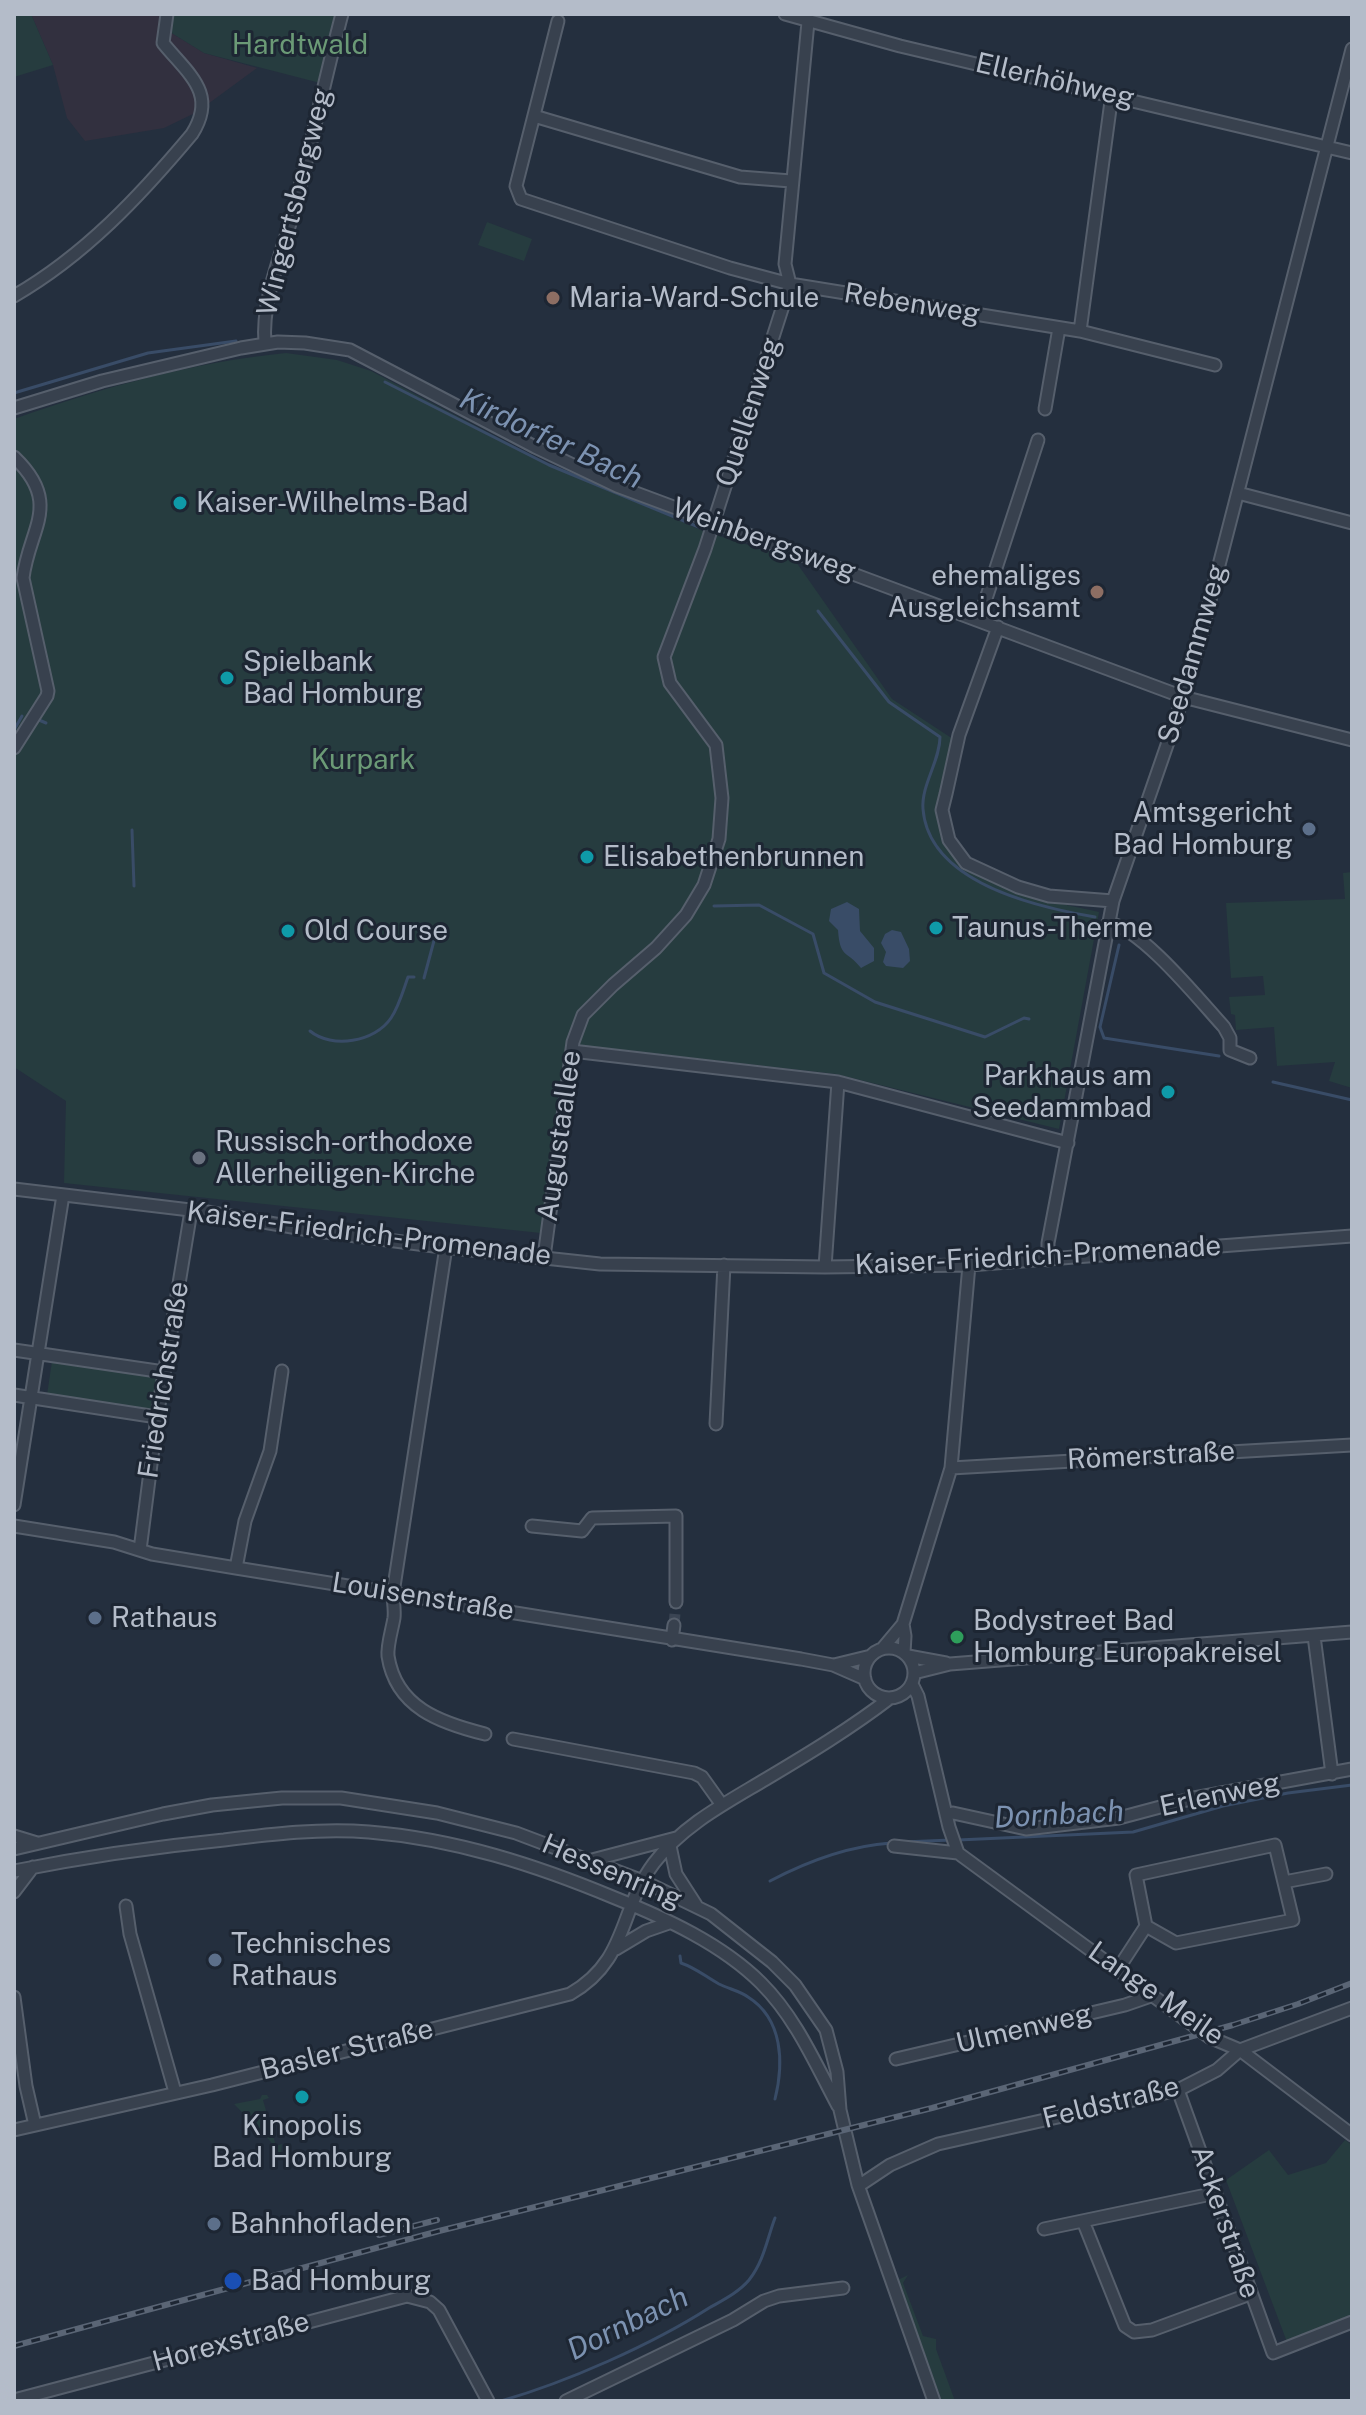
<!DOCTYPE html>
<html>
<head>
<meta charset="utf-8">
<style>
	body { margin:0 }
	#map { position:relative; width:1366px; height:2415px; overflow:hidden; background:#242f3e; font-family:"Public Sans",sans-serif }
	canvas { display:block }
	.frame { position:absolute; inset:0; border:16px solid #b4bcc9; pointer-events:none }
</style>
</head>
<body>
<div id="map">
<canvas width="1366" height="2415"></canvas>
<div class="frame"></div>
</div>
<script>
const ctx = document.querySelector('canvas').getContext('2d');
ctx.lineJoin = 'round';
function fillPath(path, color) { ctx.fillStyle = color; ctx.fill(path, 'evenodd'); }
function stroke(path, color, width, dash) { ctx.strokeStyle = color; ctx.lineWidth = width; ctx.lineCap = dash ? 'butt' : 'round'; ctx.setLineDash(dash || []); ctx.stroke(path); }
function drawText(font, color, halo, rows, align = 'center') {
  ctx.font = font + ' "Public Sans",sans-serif'; ctx.lineWidth = 6; ctx.setLineDash([]); ctx.textBaseline = 'middle'; ctx.strokeStyle = halo; ctx.fillStyle = color; for (const [text, x, y, turn = 0] of rows) {
    ctx.save(); ctx.translate(x, y); ctx.rotate((+turn || 0) * Math.PI / 180); ctx.textAlign = isNaN(turn) ? turn : align; if (halo) ctx.strokeText(text, 0, 0); ctx.fillText(text, 0, 0); ctx.restore();
  }
}
fillPath(new Path2D(`
	M 31,14 L 173,14 L 170,32 L 204,53 L 257,68 L 197,112 L 164,128 L 85,141 L 67,118 L 53,65 Z`), '#32303f');
fillPath(new Path2D(`
	M 14,14 L 31,14 L 53,65 L 14,77 Z
	M 173,14 L 342,14 L 324,84 L 204,53 L 170,32 Z
	M 487,222 L 532,239 L 524,261 L 478,245 Z
	M 286,353 L 337,360 L 371,371 L 552,466 L 703,531 L 794,559 L 892,699 L 953,739 C 948,762 938,789 938,812 C 940,887 1043,899 1099,912 L 1059,1129 L 836,1074 L 568,1044 L 541,1233 L 64,1183 L 66,1101 L 14,1067 L 14,419 C 101,388 193,362 286,353 Z
	M 1352,872 L 1352,1088 L 1329,1081 L 1335,1062 L 1277,1066 L 1274,1027 L 1236,1030 L 1235,1015 L 1231,1014 L 1229,997 L 1265,995 L 1263,976 L 1231,978 L 1226,903 L 1345,899 L 1343,873 Z
	M 52,1361 L 157,1377 L 152,1412 L 47,1395 Z
	M 262,2095 L 267,2095 L 269,2098 L 263,2100 L 276,2146 L 282,2144 L 281,2153 L 276,2151 L 271,2142 L 234,2104 L 260,2099 Z
	M 1345,2140 L 1352,2145 L 1352,2319 L 1287,2342 L 1226,2180 L 1269,2150 L 1288,2175 L 1326,2163 Z
	M 908,2275 L 903,2283 L 923,2336 L 936,2339 L 936,2349 L 955,2401 L 942,2401 L 898,2280 Z`), '#263c3f');
fillPath(new Path2D(`
	M 847,902 L 859,909 L 860,931 L 874,948 L 874,961 L 861,968 C 847,950 840,959 838,930 L 829,921 L 831,909 Z
	M 892,930 L 901,932 L 909,949 L 910,961 L 903,968 L 886,966 L 883,962 L 886,952 L 881,943 L 885,934 Z`), '#394c67');
stroke(new Path2D(`
	M 385,382 L 549,465 L 701,528
	M 14,393 L 148,353 L 236,341
	M 818,611 L 889,702 L 940,737 C 940,761 921,785 923,809 C 929,883 1036,907 1095,917
	M 39,720 L 46,723
	M 14,730 L 22,716
	M 132,830 L 134,886
	M 714,906 L 759,905 L 813,934 L 824,973 L 875,1002 L 985,1037 L 1024,1018 L 1029,1019
	M 1119,945 L 1100,1027 L 1104,1038 L 1219,1056
	M 424,978 L 435,937
	M 310,1031 C 332,1049 375,1042 391,1018 C 399,1006 403,991 408,977 L 414,977
	M 1273,1082 L 1352,1100
	M 958,1840 L 1133,1832 L 1223,1806 L 1288,1793 L 1352,1785
	M 903,1842 L 951,1840
	M 770,1881 C 808,1861 848,1846 891,1843
	M 680,1956 L 681,1963 C 696,1968 706,1977 719,1984 C 729,1989 740,1991 748,1997 C 783,2019 784,2063 775,2099
	M 501,2401 C 567,2382 651,2345 709,2308 C 723,2300 739,2292 749,2280 C 764,2261 767,2239 775,2218`), '#394c67', 3);
stroke(new Path2D(`
	M 674,1625 L 676,1602`), '#3a4453', 11, [11, 5.5]);
const minor = new Path2D(`
	M 785,14 L 900,46 L 1352,153
	M 558,21 L 516,186 L 521,199 L 730,268 L 790,284 L 1080,331 L 1215,365
	M 534,116 L 740,177 L 791,181
	M 14,296 C 85,255 140,196 192,134 C 218,93 188,74 163,43 L 167,14
	M 1080,331 L 1112,94
	M 265,343 C 261,298 284,249 295,206 C 312,142 325,78 342,14
	M 14,408 L 102,381 L 241,348 L 278,342 L 305,343 L 350,350 L 535,447 L 617,486 L 1183,697 L 1352,740
	M 1045,409 L 1059,328
	M 14,457 C 63,504 29,528 23,578 L 48,691 L 47,696 L 14,748
	M 1238,493 L 1352,523
	M 979,620 L 1038,440
	M 998,627 L 959,735 L 946,794 L 942,810 L 949,840 L 966,863 L 1018,887 L 1049,896 L 1113,901
	M 1108,923 C 1140,926 1201,1002 1224,1027 L 1230,1038 L 1230,1050 L 1250,1058
	M 572,1051 L 838,1082 L 1068,1143
	M 14,1189 L 207,1212 L 309,1230 L 434,1246 L 600,1264 L 825,1267 L 969,1265 L 1352,1236
	M 446,1247 L 393,1593 C 393,1601 395,1610 394,1618 C 392,1630 387,1645 388,1656 C 396,1708 441,1723 485,1734
	M 544,1257 L 573,1042 L 583,1015 L 613,985 L 656,948 L 686,915 L 704,885 L 719,839 L 722,798 L 716,745 L 670,683 L 664,657 L 705,549 L 790,284 L 785,264 L 808,22
	M 1048,1260 L 1048,1243 L 1113,901 L 1176,719 L 1202,631 L 1352,49
	M 825,1267 L 838,1082
	M 14,1350 L 164,1372
	M 14,1395 L 157,1417
	M 716,1424 L 724,1265
	M 951,1468 L 1352,1445
	M 14,1505 L 63,1195
	M 14,1526 L 114,1542 L 152,1554 L 236,1568 L 801,1659 L 833,1665 L 865,1679
	M 532,1526 L 582,1531 L 592,1518 L 676,1516 L 676,1602
	M 140,1550 L 157,1417 L 191,1211
	M 236,1568 L 245,1521 L 270,1451 L 282,1371
	M 903,1624 L 905,1636 L 904,1653
	M 1314,1636 L 1332,1774
	M 672,1640 L 674,1625
	M864 1673a25 25 0 1 1 50 0a25 25 0 1 1-50 0Z
	M 882,1649 L 903,1624 L 951,1468 L 969,1265
	M 908,1656 L 946,1663
	M 834,1665 L 871,1656
	M 914,1673 L 950,1664 L 1352,1632
	M 912,1684 L 918,1696 L 949,1827 L 958,1853 L 1209,2037 L 1240,2050 L 1352,2135
	M 513,1739 L 694,1773 L 702,1777 L 722,1805
	M 946,1815 L 953,1813 L 1026,1829 L 1119,1818 L 1194,1798 L 1352,1769
	M 14,1836 L 37,1843
	M 670,1846 L 676,1874 L 696,1905
	M 894,1846 L 958,1853
	M 14,1849 L 163,1814 L 212,1805 L 282,1798 L 341,1798 L 437,1813 L 516,1833 L 643,1881 L 711,1914 L 772,1962 L 795,1985 L 826,2030 L 837,2072 L 840,2110 L 858,2185 L 934,2401
	M 592,1860 L 676,1838
	M 14,1871 C 84,1857 153,1847 224,1840 C 272,1834 321,1828 369,1832 C 455,1839 536,1865 615,1898 C 665,1918 722,1944 761,1983 C 796,2018 815,2063 838,2106
	M 1284,1882 L 1326,1874
	M 14,1892 L 33,1867
	M 126,1906 L 130,1934 L 175,2092
	M 616,1949 L 646,1931 L 669,1923
	M 1118,1969 L 1146,1926 L 1136,1875 L 1275,1845 L 1293,1920 L 1176,1943 L 1146,1926
	M 14,1997 L 26,2086 L 35,2125
	M 896,2059 L 1125,2005 L 1151,1996
	M 1178,2090 L 1273,2353 L 1352,2322
	M 14,2130 L 212,2085 L 570,1994 C 629,1960 618,1911 654,1863 C 683,1825 726,1803 766,1779 C 808,1754 851,1728 890,1698
	M 863,2183 L 890,2165 L 938,2144 L 1178,2090 L 1217,2070 L 1240,2050 L 1352,2008
	M 1083,2221 L 1125,2326 L 1134,2332 L 1152,2330 L 1250,2294
	M 1044,2229 L 1216,2193
	M 14,2400 L 407,2296 L 430,2302 L 439,2310 L 488,2401
	M 566,2401 L 733,2320 L 764,2301 L 779,2296 L 843,2288`);
stroke(minor, '#565f6c', 15);
stroke(minor, '#38414e', 11);
const rail = new Path2D(`
	M 379,2235 L 437,2220
	M 14,2346 L 439,2231 L 932,2108 L 1233,2025 L 1298,2004 L 1352,1983`);
stroke(rail, '#5a6575', 6);
stroke(rail, '#1d2633', 3, [9]);
for (const [x, y, r, color] of [
	[553,298,8,"#8d6e63"],
	[180,503,8,"#0f9aa8"],
	[1097,592,8,"#8d6e63"],
	[227,678,8,"#0f9aa8"],
	[1309,829,8,"#5c6f8a"],
	[587,857,8,"#0f9aa8"],
	[936,928,8,"#0f9aa8"],
	[288,931,8,"#0f9aa8"],
	[1168,1092,8,"#0f9aa8"],
	[199,1158,8,"#6b7280"],
	[95,1618,8,"#5c6f8a"],
	[957,1637,8,"#2e9e5b"],
	[215,1960,8,"#5c6f8a"],
	[302,2097,8,"#0f9aa8"],
	[214,2224,8,"#5c6f8a"],
	[233,2281,10,"#1a4fb4"]
]) { const dot = new Path2D(); dot.arc(x, y, r, 0, 2 * Math.PI); ctx.fillStyle = color; ctx.fill(dot); stroke(dot, '#1d2633', 3); }
drawText('28px', '#6b9a76', '#1d2633', [
	["Hardtwald",300,45],
	["Kurpark",363,760]
]);
drawText('28px', '#b4bcc9', '#1d2633', [
	["Ellerhöhweg",1055,81,13],
	["Wingertsbergweg",295,202,-76],
	["Rebenweg",912,304,9],
	["Quellenweg",749,412,-72],
	["Weinbergsweg",764,540,20],
	["Seedammweg",1193,654,-74],
	["Augustaallee",560,1136,-82],
	["Kaiser-Friedrich-Promenade",369,1234,7],
	["Kaiser-Friedrich-Promenade",1038,1256,-3],
	["Friedrichstraße",164,1380,-81],
	["Römerstraße",1151,1456,-3],
	["Louisenstraße",423,1597,9],
	["Erlenweg",1220,1795,-12],
	["Hessenring",612,1872,23],
	["Lange Meile",1156,1994,35],
	["Ulmenweg",1024,2029,-13],
	["Basler Straße",347,2050,-14],
	["Feldstraße",1111,2103,-14],
	["Ackerstraße",1225,2222,71],
	["Horexstraße",231,2342,-15]
]);
drawText('28px', '#b4bcc9', '#1d2633', [
	["Maria-Ward-Schule",569,298],
	["Kaiser-Wilhelms-Bad",196,503],
	["ehemaliges",1081,576,"right"],
	["Ausgleichsamt",1081,608,"right"],
	["Spielbank",243,662],
	["Bad Homburg",243,694],
	["Amtsgericht",1293,813,"right"],
	["Bad Homburg",1293,845,"right"],
	["Elisabethenbrunnen",603,857],
	["Taunus-Therme",952,928],
	["Old Course",304,931],
	["Parkhaus am",1152,1076,"right"],
	["Seedammbad",1152,1108,"right"],
	["Russisch-orthodoxe",215,1142],
	["Allerheiligen-Kirche",215,1174],
	["Rathaus",111,1618],
	["Bodystreet Bad",973,1621],
	["Homburg Europakreisel",973,1653],
	["Technisches",231,1944],
	["Rathaus",231,1976],
	["Kinopolis",302,2126,"center"],
	["Bad Homburg",302,2158,"center"],
	["Bahnhofladen",230,2224],
	["Bad Homburg",251,2281]
], 'left');
drawText('italic 30px', '#7c92b1', '#1d2633', [
	["Kirdorfer Bach",551,439,25],
	["Dornbach",1059,1815,-3],
	["Dornbach",628,2324,-26]
]);
</script>
</body>
</html>
